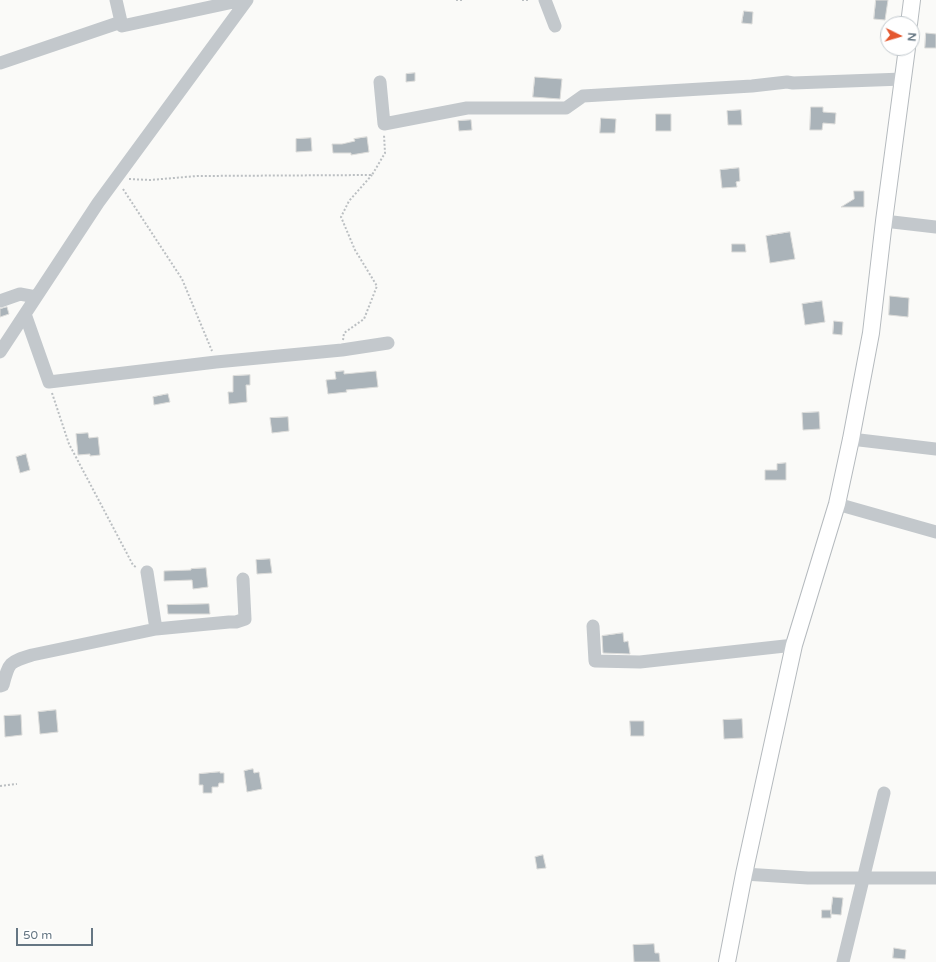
<!DOCTYPE html>
<html>
<head>
<meta charset="utf-8">
<style>
	body { margin:0 }
	#map { position:relative; width:936px; height:962px; overflow:hidden; background:#fafaf8; font-family:"Varela Round",sans-serif }
	canvas { display:block }
	.north { position:absolute; left:880px; top:16px; width:40px; height:40px; box-sizing:border-box; background:#fff; border:1px solid #c1c8cd; border-radius:50%; rotate:95deg; font-size:11px; font-weight:700; line-height:16px; text-align:center; color:#657683 }
	.north::after { content:''; display:block; margin:auto; width:14px; height:18px; background:#e4572e; clip-path:polygon(50% 0,100% 100%,50% 72%,0 100%) }
	.scale { position:absolute; left:16px; top:928px; width:77px; height:18px; box-sizing:border-box; border:2px solid #657683; border-top:0; padding-left:5px; font-size:12px; line-height:14px; white-space:nowrap; color:#657683; -webkit-text-stroke:3px #fff; paint-order:stroke }
</style>
</head>
<body>
<div id="map">
<canvas width="936" height="962"></canvas>
<div class="north">N</div>
<div class="scale">50 m</div>
</div>
<script>
const ctx = document.querySelector('canvas').getContext('2d');
ctx.lineJoin = 'round';
function fillPath(path, color) { ctx.fillStyle = color; ctx.fill(path, 'evenodd'); }
function stroke(path, color, width, dash) { ctx.strokeStyle = color; ctx.lineWidth = width; ctx.lineCap = dash ? 'butt' : 'round'; ctx.setLineDash(dash || []); ctx.stroke(path); }
const building = new Path2D(`
	M 876,0 L 888,0 L 885,20 L 874,19 Z
	M 744,11 L 753,12 L 752,24 L 742,23 Z
	M 926,33 L 936,34 L 936,48 L 925,48 Z
	M 415,73 L 415,81 L 406,82 L 406,74 Z
	M 535,77 L 562,79 L 560,99 L 533,97 Z
	M 811,107 L 823,107 L 823,112 L 836,113 L 835,124 L 823,123 L 822,130 L 810,130 Z
	M 741,110 L 742,125 L 728,125 L 727,111 Z
	M 656,114 L 671,114 L 671,131 L 656,131 Z
	M 601,118 L 616,119 L 615,133 L 600,133 Z
	M 471,120 L 472,130 L 459,131 L 458,121 Z
	M 367,137 L 369,152 L 351,155 L 351,153 L 333,153 L 332,144 L 342,144 L 355,141 L 354,139 Z
	M 311,138 L 312,151 L 296,152 L 296,139 Z
	M 739,168 L 740,181 L 736,182 L 737,187 L 722,188 L 720,170 Z
	M 854,191 L 864,191 L 864,207 L 841,207 L 854,199 Z
	M 790,232 L 795,259 L 770,263 L 766,236 Z
	M 732,244 L 745,244 L 746,252 L 732,252 Z
	M 890,296 L 909,298 L 908,317 L 889,315 Z
	M 822,301 L 825,322 L 805,325 L 802,304 Z
	M 7,307 L 9,314 L 0,317 L 0,309 Z
	M 834,321 L 843,322 L 842,335 L 833,334 Z
	M 344,371 L 344,374 L 376,371 L 378,387 L 346,390 L 347,392 L 328,394 L 326,380 L 336,379 L 335,372 Z
	M 250,375 L 250,385 L 246,385 L 247,402 L 229,404 L 228,392 L 233,392 L 233,376 Z
	M 168,394 L 170,402 L 154,405 L 153,397 Z
	M 819,412 L 820,429 L 803,430 L 802,413 Z
	M 288,417 L 289,431 L 272,433 L 270,418 Z
	M 88,433 L 89,438 L 98,437 L 100,455 L 90,456 L 90,454 L 78,455 L 76,434 Z
	M 26,454 L 30,470 L 20,473 L 16,457 Z
	M 786,463 L 786,480 L 765,480 L 765,470 L 777,470 L 777,464 Z
	M 270,559 L 272,573 L 257,574 L 256,560 Z
	M 206,568 L 208,587 L 193,589 L 192,580 L 164,581 L 164,571 L 191,570 L 191,569 Z
	M 209,604 L 210,614 L 168,614 L 167,605 Z
	M 623,633 L 624,642 L 628,641 L 630,654 L 603,653 L 602,636 Z
	M 56,710 L 58,732 L 40,734 L 38,712 Z
	M 21,715 L 22,735 L 5,737 L 4,716 Z
	M 742,719 L 743,738 L 724,739 L 723,720 Z
	M 630,721 L 644,721 L 644,736 L 631,736 Z
	M 253,769 L 254,773 L 259,772 L 262,789 L 247,792 L 244,771 Z
	M 220,772 L 220,773 L 224,773 L 224,783 L 219,783 L 218,787 L 212,787 L 212,793 L 203,793 L 203,785 L 199,785 L 199,774 Z
	M 543,855 L 546,868 L 537,869 L 535,857 Z
	M 833,897 L 843,898 L 841,915 L 831,914 Z
	M 822,910 L 831,910 L 831,918 L 822,918 Z
	M 654,944 L 655,953 L 659,953 L 660,962 L 634,962 L 633,945 Z
	M 894,948 L 906,950 L 905,959 L 893,958 Z`);
fillPath(building, '#aab3b9');
stroke(building, '#dcdcda', 1);
const major = new Path2D(`
	M 909,24 L 912,0
	M 727,962 L 744,874 L 794,645 L 837,504 L 851,439 L 871,333 L 884,221 L 907,48`);
stroke(major, '#b5babe', 18);
stroke(new Path2D(`
	M 456,0 L 463,0
	M 522,0 L 529,0
	M 129,179 L 150,180 L 197,176 L 372,175 L 385,153 L 384,135
	M 123,189 L 182,279 L 212,351
	M 343,340 L 344,333 L 364,319 L 377,286 L 355,250 L 341,217 L 349,201 L 372,175
	M 52,393 L 69,444 L 133,565 L 137,568
	M 0,786 L 17,784`), '#bbbfc2', 2, [2, 2]);
stroke(new Path2D(`
	M 116,0 L 122,26 L 243,0
	M 545,0 L 555,26
	M 0,63 L 121,22
	M 380,82 L 384,124 L 467,108 L 566,108 L 583,96 L 752,86 L 787,82 L 793,83 L 903,79
	M 884,221 L 936,227
	M 0,301 L 20,294 L 36,297
	M 25,314 L 49,382 L 216,362 L 342,350 L 388,343
	M 0,352 L 98,203 L 247,0
	M 851,439 L 936,449
	M 837,504 L 936,532
	M 147,572 L 156,629
	M 593,626 L 595,661 L 640,662 L 794,645
	M 0,686 L 3,685 C 9,662 9,662 32,655 L 156,629 L 229,622 L 236,622 L 245,619 L 243,579
	M 744,874 L 808,878 L 936,878
	M 843,962 L 884,793`), '#c3c8cc', 13);
stroke(major, '#fff', 16);
</script>
</body>
</html>
